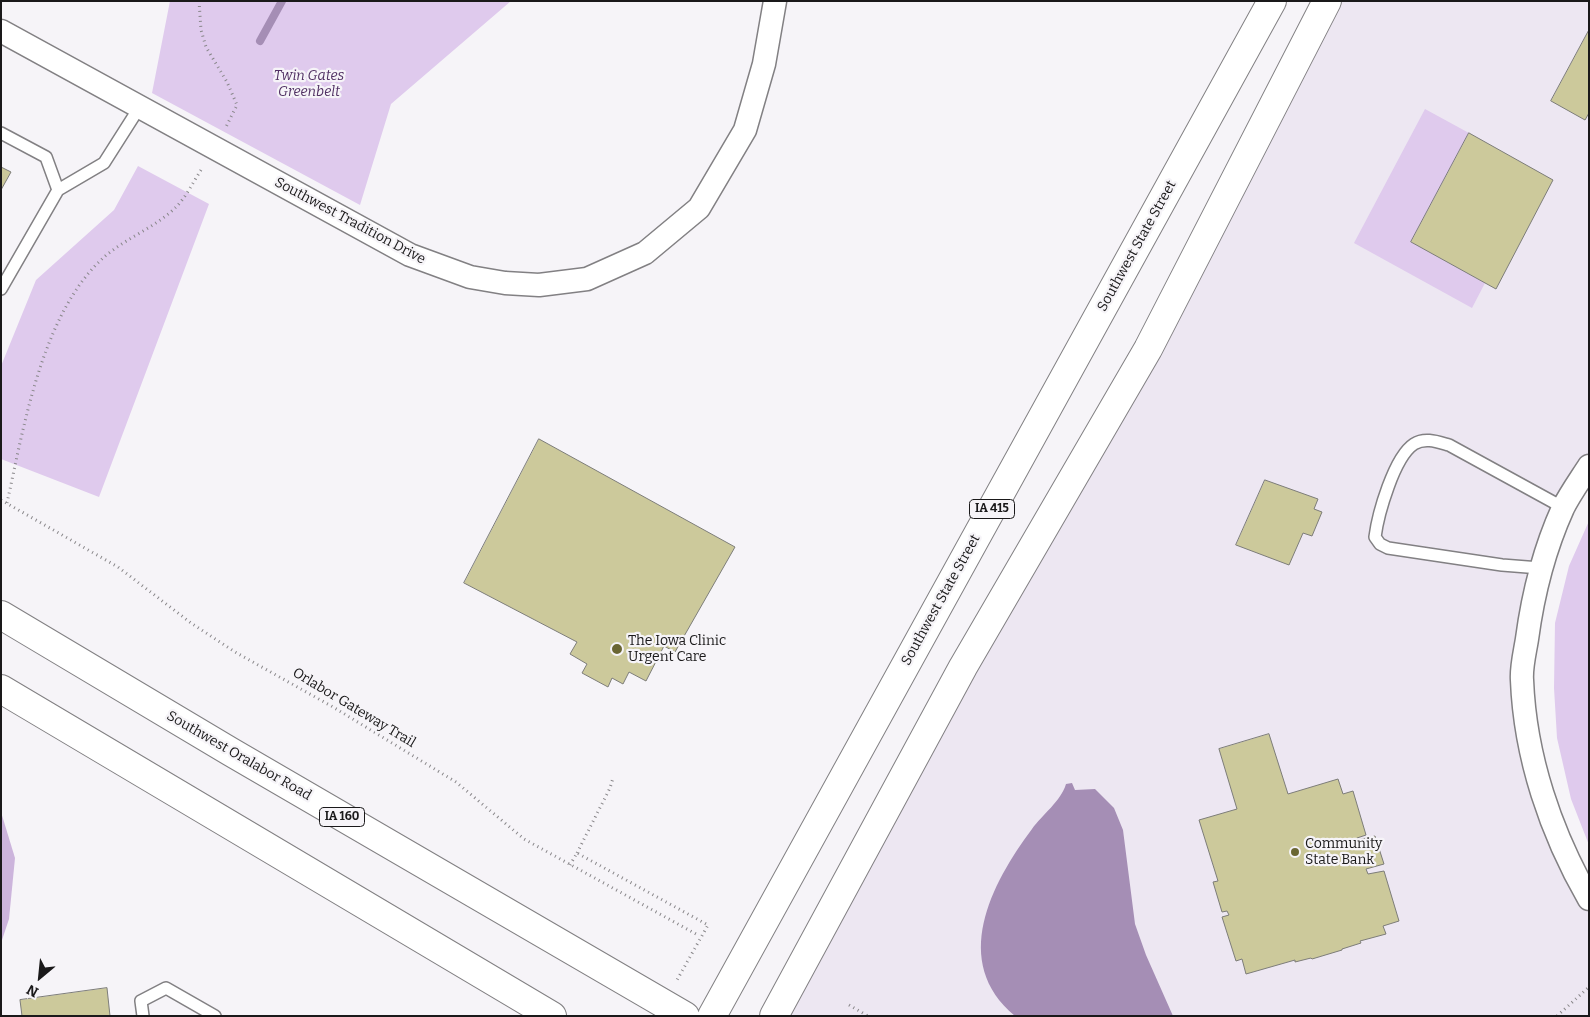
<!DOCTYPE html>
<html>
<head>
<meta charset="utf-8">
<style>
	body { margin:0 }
	#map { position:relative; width:1590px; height:1017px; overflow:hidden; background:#f6f4f8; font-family:Bitter,serif }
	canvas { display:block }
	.frame { position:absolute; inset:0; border:2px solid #1a191a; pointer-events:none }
	.north { position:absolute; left:15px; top:952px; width:50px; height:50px; -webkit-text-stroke:4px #f6f4f8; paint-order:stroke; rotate:208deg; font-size:14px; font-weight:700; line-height:20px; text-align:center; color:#1a191a }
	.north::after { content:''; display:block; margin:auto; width:18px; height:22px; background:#1a191a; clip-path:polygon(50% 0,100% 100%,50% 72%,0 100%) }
</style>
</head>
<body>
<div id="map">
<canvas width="1590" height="1017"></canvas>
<div class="frame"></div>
<div class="north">N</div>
</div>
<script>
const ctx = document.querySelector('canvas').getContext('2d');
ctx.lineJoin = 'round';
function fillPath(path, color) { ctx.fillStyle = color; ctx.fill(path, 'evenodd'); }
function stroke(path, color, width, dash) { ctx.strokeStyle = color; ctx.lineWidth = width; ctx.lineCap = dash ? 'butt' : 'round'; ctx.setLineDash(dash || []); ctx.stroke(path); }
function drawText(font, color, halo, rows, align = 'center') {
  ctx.font = font + ' Bitter,serif'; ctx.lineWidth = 4.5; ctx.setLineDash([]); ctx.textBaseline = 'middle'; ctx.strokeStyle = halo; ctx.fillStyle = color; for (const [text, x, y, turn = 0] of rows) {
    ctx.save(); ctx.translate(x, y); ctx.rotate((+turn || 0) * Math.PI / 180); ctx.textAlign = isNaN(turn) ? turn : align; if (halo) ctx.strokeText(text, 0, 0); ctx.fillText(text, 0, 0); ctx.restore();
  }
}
fillPath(new Path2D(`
	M 1327,1 L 1589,1 L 1589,466 L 1540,568 L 1526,730 L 1589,899 L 1589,1016 L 774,1016 Z`), '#ede7f2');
fillPath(new Path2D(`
	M 170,1 L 511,1 L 391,104 L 360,205 L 152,93 Z
	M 1425,109 L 1469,133 L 1411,242 L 1485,283 L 1472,308 L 1354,243 Z
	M 138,166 L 209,204 L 99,497 L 1,459 L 1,366 L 36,280 L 114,210 Z
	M 1589,521 L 1589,845 L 1571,799 L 1557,738 L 1554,688 L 1555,623 L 1569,566 Z`), '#dfcaed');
fillPath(new Path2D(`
	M 1,812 L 15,858 L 9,919 L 1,943 Z`), '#ccb4dc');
fillPath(new Path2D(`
	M 1072,783 L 1075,790 L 1095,789 L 1114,808 L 1123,830 L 1135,924 L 1146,955 L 1173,1016 L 1015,1016 C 950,962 991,884 1032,829 C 1042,815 1061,801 1066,784 Z`), '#a58eb5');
stroke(new Path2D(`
	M 260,41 L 282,1`), '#a58eb5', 8);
const building = new Path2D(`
	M 1589,30 L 1589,113 L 1585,120 L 1551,101 Z
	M 1469,133 L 1553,180 L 1496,289 L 1411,242 Z
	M 1,167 L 11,172 L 1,190 Z
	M 539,439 L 735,547 L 675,652 L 664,646 L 646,681 L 629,672 L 623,684 L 612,678 L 608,687 L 582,673 L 587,664 L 570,654 L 577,642 L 464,583 Z
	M 1265,480 L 1318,499 L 1314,509 L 1322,512 L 1312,536 L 1303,533 L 1289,565 L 1236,545 Z
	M 1269,734 L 1288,794 L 1338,779 L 1343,794 L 1353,791 L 1366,835 L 1357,838 L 1358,840 L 1375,836 L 1384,864 L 1366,869 L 1368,874 L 1384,871 L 1399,921 L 1383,926 L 1386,934 L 1360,941 L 1361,943 L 1342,949 L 1342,950 L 1312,959 L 1311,958 L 1295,962 L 1295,960 L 1246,974 L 1242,959 L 1236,961 L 1222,917 L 1229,915 L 1227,911 L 1222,912 L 1213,882 L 1218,881 L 1199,820 L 1237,809 L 1219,749 Z
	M 107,988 L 110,1016 L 22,1016 L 20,1000 Z`);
fillPath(building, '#ccc99b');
stroke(building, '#7d7d79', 1);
const service = new Path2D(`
	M 1,133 L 46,157 L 58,190 L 1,289
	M 58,190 L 104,163 L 139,108
	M 1540,568 L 1502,565 L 1388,548 L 1380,544 L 1375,537 C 1378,514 1394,457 1414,444 C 1425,437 1438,442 1449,445 L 1564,508
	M 143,1016 L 141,1001 L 166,988 L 215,1016`);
const minor = new Path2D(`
	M 1,31 L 410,255 L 470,277 L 505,283 L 539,285 L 587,279 L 645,253 L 699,208 L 745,130 L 764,64 L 775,1
	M 1589,466 C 1580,480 1570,494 1563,508 C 1544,550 1533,594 1527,639 C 1525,652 1521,667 1522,680 C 1525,757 1551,833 1589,899`);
const primary = new Path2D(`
	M 1,615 L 231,752 L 685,1016
	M 1,689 L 552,1016
	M 712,1016 L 1272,1
	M 774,1016 L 963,667 L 1148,349 L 1327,1`);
stroke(service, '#828083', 14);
stroke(minor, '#828083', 25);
stroke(primary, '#828083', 30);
stroke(new Path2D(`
	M 199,1 L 201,30 L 206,47 L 227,82 L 237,105 L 226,127
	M 1,500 L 118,567 L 191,623 L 235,652 L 333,707 L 456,782 L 524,839 L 696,934
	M 7,503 C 24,426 42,314 103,258 C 124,239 156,227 175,208 C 186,198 194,180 203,167
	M 577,853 L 610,788 L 613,778
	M 570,865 L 577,853 L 708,925 L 677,980
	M 849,1005 L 868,1016
	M 1557,1016 L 1589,987`), '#89878a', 3, [1, 4]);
stroke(service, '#fff', 11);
stroke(minor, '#fff', 22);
stroke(primary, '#fff', 28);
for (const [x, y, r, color] of [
	[617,649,6,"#6a6633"],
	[1295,852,5,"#6a6633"]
]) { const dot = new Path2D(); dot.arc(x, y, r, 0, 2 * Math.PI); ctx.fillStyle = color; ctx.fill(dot); stroke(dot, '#f6f4f8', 2); }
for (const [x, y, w] of [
	[992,509,45],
	[342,817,45]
]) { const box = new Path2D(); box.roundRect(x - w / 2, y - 9.5, w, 19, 4); ctx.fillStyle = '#f6f4f8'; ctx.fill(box); stroke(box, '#1a191a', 1); }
drawText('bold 12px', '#1a191a', null, [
	["IA 415",992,509],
	["IA 160",342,817]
]);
drawText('italic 14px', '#503063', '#f6f4f8', [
	["Twin Gates",309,76],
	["Greenbelt",309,92]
]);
drawText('14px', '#1a191a', '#f6f4f8', [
	["Southwest Tradition Drive",350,221,28],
	["Southwest State Street",1137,246,-61],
	["Southwest State Street",941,600,-61],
	["Orlabor Gateway Trail",354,708,31],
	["Southwest Oralabor Road",239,756,30]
]);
drawText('14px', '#1a191a', '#f6f4f8', [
	["The Iowa Clinic",628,641],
	["Urgent Care",628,657],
	["Community",1305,844],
	["State Bank",1305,860]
], 'left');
</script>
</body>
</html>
